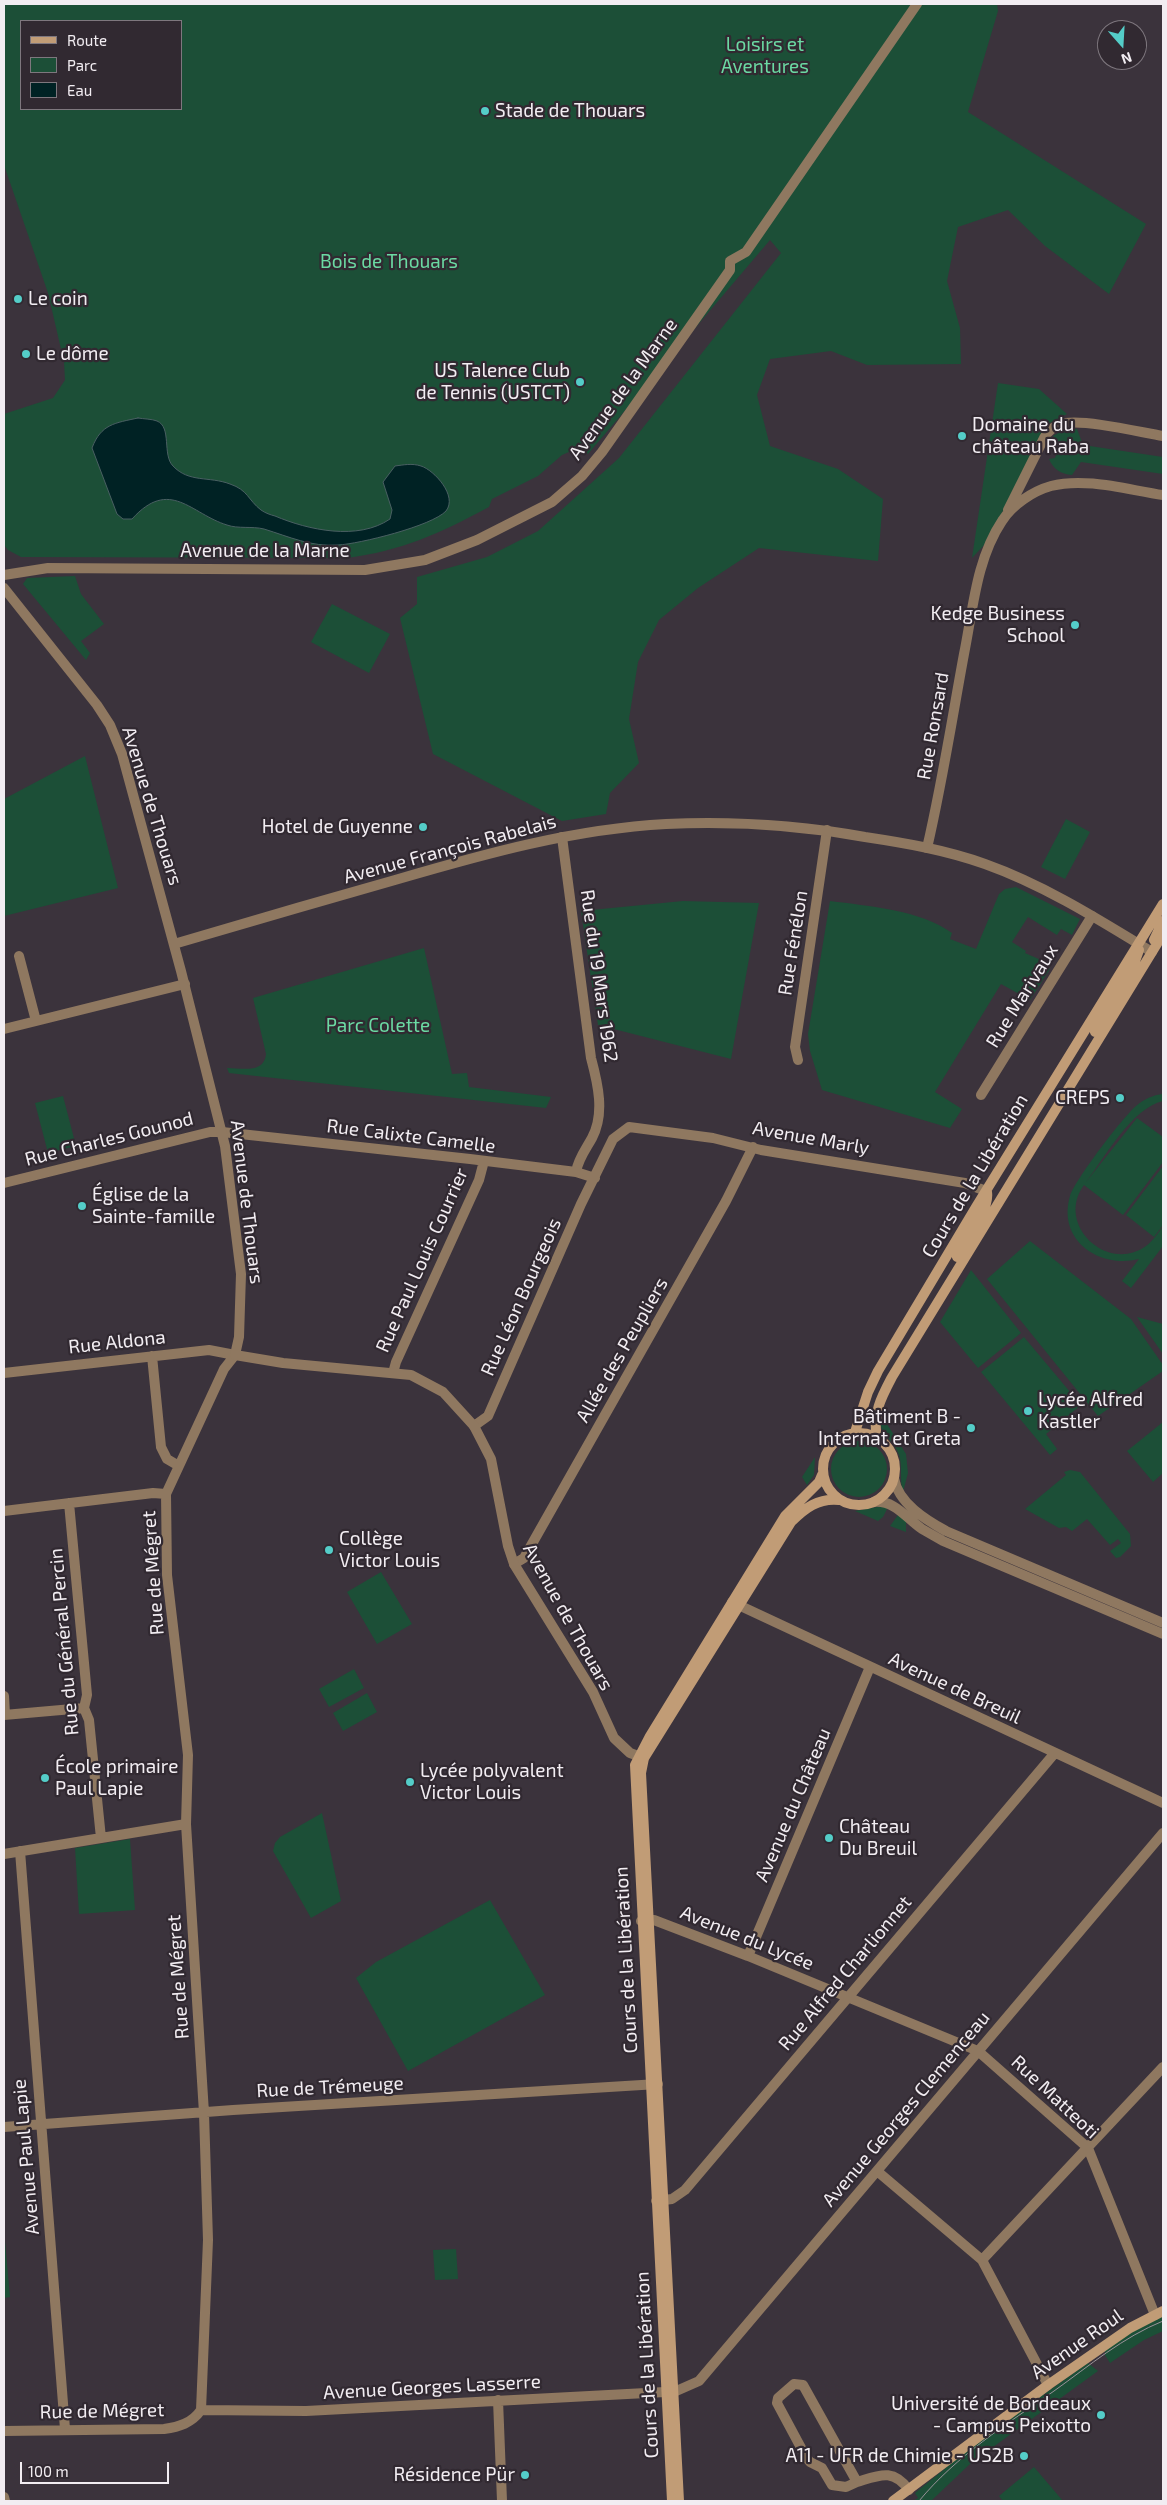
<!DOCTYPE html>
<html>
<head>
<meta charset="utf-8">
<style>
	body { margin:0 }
	#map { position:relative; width:1167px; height:2505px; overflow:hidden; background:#3b333c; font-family:"Exo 2",sans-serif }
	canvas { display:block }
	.frame { position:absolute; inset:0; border:5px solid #f2edf2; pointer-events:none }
	.legend { position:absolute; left:20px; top:20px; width:162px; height:90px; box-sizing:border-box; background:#312931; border:1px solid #7e777e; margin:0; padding:6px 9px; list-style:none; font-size:15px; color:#f2edf2 }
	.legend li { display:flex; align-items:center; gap:10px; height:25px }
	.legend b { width:25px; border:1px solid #7e777e }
	.north { position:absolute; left:1097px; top:20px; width:50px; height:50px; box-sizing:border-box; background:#312931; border:1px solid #7e777e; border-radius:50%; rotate:161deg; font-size:14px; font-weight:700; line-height:20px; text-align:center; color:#f2edf2 }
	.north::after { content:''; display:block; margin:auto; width:18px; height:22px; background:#54cdc8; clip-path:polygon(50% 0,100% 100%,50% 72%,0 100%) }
	.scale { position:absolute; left:20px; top:2462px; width:149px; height:22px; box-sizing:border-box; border:2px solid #f2edf2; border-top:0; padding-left:6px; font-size:15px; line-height:18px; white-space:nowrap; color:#f2edf2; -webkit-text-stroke:4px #312931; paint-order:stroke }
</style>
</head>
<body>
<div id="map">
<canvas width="1167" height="2505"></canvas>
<div class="frame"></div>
<ul class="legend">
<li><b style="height:6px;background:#c19c76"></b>Route</li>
<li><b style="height:14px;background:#1c4f37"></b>Parc</li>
<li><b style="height:14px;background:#002224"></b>Eau</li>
</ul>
<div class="north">N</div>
<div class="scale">100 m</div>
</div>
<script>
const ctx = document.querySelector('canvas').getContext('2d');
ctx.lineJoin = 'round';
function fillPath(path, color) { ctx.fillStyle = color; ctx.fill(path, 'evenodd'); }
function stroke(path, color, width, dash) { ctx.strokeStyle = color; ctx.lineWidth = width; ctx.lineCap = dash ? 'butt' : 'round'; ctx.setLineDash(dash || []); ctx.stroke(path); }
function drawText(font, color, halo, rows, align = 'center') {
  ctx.font = font + ' "Exo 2",sans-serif'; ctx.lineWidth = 4.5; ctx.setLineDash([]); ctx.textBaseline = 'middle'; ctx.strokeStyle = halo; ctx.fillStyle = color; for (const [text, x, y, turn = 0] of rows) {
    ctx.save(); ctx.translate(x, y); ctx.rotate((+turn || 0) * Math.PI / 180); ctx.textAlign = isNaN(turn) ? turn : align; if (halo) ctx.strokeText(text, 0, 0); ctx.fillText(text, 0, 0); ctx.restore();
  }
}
fillPath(new Path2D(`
	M 4,4 L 997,4 L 998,11 L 968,112 L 1146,224 L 1109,294 L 1045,246 L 1008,210 L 958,227 L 947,281 L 960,328 L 961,364 L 867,365 L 831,351 L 770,359 L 757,395 L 770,446 L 838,469 L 883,499 L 878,561 L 759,548 L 698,588 L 659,620 L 638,662 L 629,719 L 639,763 L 610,793 L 606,814 L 562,821 L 433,754 L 400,618 L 417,604 L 417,577 L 487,557 L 538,531 L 619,458 L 781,253 L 770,240 L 588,454 L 578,448 L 562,455 L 538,476 L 492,499 L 489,507 C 441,533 401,551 347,558 L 21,557 L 8,550 L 4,545 L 4,414 L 53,398 L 65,380 L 64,362 L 48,293 L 4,165 ZM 21,21 L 181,21 L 181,109 L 21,109 Z
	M 998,383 L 1039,389 L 1067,414 L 1048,424 L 987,542 L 972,558 Z
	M 1065,429 L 1077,429 L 1083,445 L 1163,457 L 1163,474 L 1081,462 L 1072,475 C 1061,474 1053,469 1049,459 L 1055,458 L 1058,449 L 1053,436 Z
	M 75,576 L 81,594 L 104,624 L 81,641 L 90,653 L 86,660 L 23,584 L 27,578 Z
	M 332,604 L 390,634 L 369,673 L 311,642 Z
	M 85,756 L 118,888 L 4,916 L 4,799 Z
	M 1066,819 L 1090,832 L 1065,879 L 1041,867 Z
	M 1016,887 L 1080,919 L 1072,935 L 1061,929 L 1057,935 L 1028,917 L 1012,942 L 1026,951 L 1025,953 L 1041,960 L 1039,963 L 1050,969 L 1030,1000 L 1001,984 L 935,1092 L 962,1109 L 950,1128 L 822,1090 L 810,1051 L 808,1034 L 830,901 C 868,906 921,910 952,933 L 950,939 L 976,949 L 999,894 L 1005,889 Z
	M 683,901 L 759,903 L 731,1059 L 598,1025 L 581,911 Z
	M 424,948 L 452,1074 L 467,1073 L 469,1087 L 551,1097 L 546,1108 L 229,1073 L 227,1068 C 242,1068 264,1074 266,1054 L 253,998 Z
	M 1163,1094 L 1163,1101 C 1132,1108 1105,1157 1086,1182 L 1137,1118 L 1163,1137 L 1163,1162 L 1123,1215 L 1084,1185 C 1055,1224 1107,1274 1146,1246 C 1153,1241 1158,1233 1163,1226 L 1163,1246 L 1131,1288 L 1122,1281 L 1139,1259 C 1099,1269 1057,1240 1070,1196 C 1075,1180 1122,1118 1136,1106 C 1144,1099 1153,1095 1163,1094 Z
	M 63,1096 L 76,1146 L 48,1153 L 35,1103 Z
	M 1163,1166 L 1163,1225 L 1154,1237 L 1126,1215 Z
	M 1030,1241 L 1131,1319 L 1163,1365 L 1163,1371 L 1098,1416 L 987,1279 Z
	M 971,1270 L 1021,1333 L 978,1368 L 940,1322 Z
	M 1137,1317 L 1163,1324 L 1163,1354 Z
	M 1024,1337 L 1081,1405 L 1046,1434 L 1057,1449 L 1050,1455 L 981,1372 Z
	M 885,1421 L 906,1454 L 908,1473 L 903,1492 C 899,1480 903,1467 899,1455 C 895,1443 884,1436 880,1424 Z
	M 1163,1422 L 1163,1473 L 1153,1482 L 1127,1451 Z
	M831 1469a28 28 0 1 1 56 0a28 28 0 1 1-56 0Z
	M 815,1457 L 814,1475 L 807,1485 L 802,1477 Z
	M 1070,1470 L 1080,1472 L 1130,1534 L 1131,1546 L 1120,1557 L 1116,1558 L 1110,1551 L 1121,1543 L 1118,1539 L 1110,1545 L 1087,1519 L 1072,1531 L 1066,1527 L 1059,1528 L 1025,1509 L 1066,1475 L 1064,1472 Z
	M 877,1507 L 888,1507 L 883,1517 L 878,1521 L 855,1511 Z
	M 898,1515 L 906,1520 L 906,1532 L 890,1526 Z
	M 381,1572 L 412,1624 L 377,1644 L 347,1592 Z
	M 354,1669 L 364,1688 L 329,1707 L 319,1689 Z
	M 367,1693 L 377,1712 L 343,1731 L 333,1713 Z
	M 322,1813 L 341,1901 L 311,1918 L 273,1851 L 275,1843 L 280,1837 Z
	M 130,1839 L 135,1910 L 79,1914 L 75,1848 Z
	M 490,1900 L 545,1995 L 408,2071 L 356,1978 L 376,1962 Z
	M 4,2241 L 5,2241 L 10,2297 L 4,2298 Z
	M 456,2249 L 458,2279 L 435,2280 L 433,2250 Z
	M 1163,2316 L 1163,2331 L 1144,2340 L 1110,2363 L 1105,2355 L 1105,2350 L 1140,2327 Z
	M 1088,2363 L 1098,2371 L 971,2463 L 931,2501 L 913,2501 L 918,2498 L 915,2493 L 985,2436 Z
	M 1034,2467 L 1063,2501 L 1003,2501 L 999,2496 Z`), '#1c4f37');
const water = new Path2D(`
	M 138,418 C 144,419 152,419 157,421 C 172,427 162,455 173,466 C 189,483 209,476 230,484 C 248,490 248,500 261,510 C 265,513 271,515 275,516 C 308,530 358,541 390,519 L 392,510 L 383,482 L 395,466 C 403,465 412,463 421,466 C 434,470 458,496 446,511 C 432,526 359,544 338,545 C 311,547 290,537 264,529 C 252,526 238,529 227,525 C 191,514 170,477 132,519 L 123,519 L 117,514 L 92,448 C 101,424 115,423 138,418 Z`);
fillPath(water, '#002224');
stroke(water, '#495f62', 1);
stroke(new Path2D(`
	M 1008,510 L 1044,438 C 1049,430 1056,424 1066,423 C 1088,420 1139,432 1163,436
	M 4,575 L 48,568 L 365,570 L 425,560 L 477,540 L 552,502 L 582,476 L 602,452 L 730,270 L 730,261 L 746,252 L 917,4
	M 562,837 L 591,1058 C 598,1084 605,1114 592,1138 C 586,1149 578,1159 576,1172
	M 927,848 C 942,784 952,719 964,654 C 973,610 976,560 1002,521 C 1012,505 1033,491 1051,486 C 1086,477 1128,490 1163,495
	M 19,956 L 36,1021
	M 4,1029 L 185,984
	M 798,1060 L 795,1047 L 827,830
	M 981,1095 L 1092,916
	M 4,1183 L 210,1132 L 222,1132 L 470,1159 L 576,1172 L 595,1178
	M 152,1356 L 161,1447 L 167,1459 L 179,1466
	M 4,1373 L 209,1350 L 235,1355 L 224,1369 L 166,1494 L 167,1575 L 188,1755 L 186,1824 L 204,2113 L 208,2240 L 201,2410 C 192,2423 179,2427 164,2429 L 4,2431
	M 393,1373 L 396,1362 L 479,1180 L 484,1161
	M 474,1426 L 488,1416 L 581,1204 L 613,1139 L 629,1127 L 713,1138 L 761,1150 L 965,1183 L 986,1191
	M 69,1503 L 87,1695 L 84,1708 L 89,1720 L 101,1838
	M 4,1511 L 153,1493 L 166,1494
	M 514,1564 L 524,1558 L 726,1201 L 753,1147
	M 732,1602 L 1163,1803
	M 4,1696 L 5,1714
	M 4,1715 L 84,1708
	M 20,1851 L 65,2429
	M 4,1854 L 186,1824
	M 641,1921 L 654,1920 L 748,1956 L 978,2051 L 1088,2148 L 1155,2315
	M 748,1956 L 870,1667
	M 4,2127 L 233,2110 L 658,2084
	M 877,2171 L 982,2260 L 1048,2385
	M 656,2201 L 672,2199 L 685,2190 L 1054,1754
	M 982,2260 L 1163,2067
	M 498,2400 L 502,2501
	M 201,2410 L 306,2411 L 665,2392 L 674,2392 L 699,2381 L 1163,1833
	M 857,2482 L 846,2487 L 832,2485 L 822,2468 L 810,2462 L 806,2457 L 777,2403 L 778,2398 L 794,2384 L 803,2385 L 857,2482 C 880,2475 893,2468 909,2490`), '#8f7860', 10);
stroke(new Path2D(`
	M 4,588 L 97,705 L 110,725 L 122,754 L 181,971 L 225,1146 L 241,1274 L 239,1337 L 235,1355 L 283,1363 L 411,1375 L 443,1392 L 474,1426 L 491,1459 L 508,1546 L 514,1564 L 593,1692 L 614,1738 L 630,1753 L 644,1758
	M 174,944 C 248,922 321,901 395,880 C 484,854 573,829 666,824 C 733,821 799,825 865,837 C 905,843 946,850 985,864 C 1044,885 1098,919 1152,952
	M 894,1478 C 898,1503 926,1520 946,1531 L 1163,1623
	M 874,1502 C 895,1500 906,1518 922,1529 C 929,1533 936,1537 943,1541 L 1163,1634
	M 4,2497 L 5,2501`), '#8f7860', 10);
stroke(new Path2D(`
	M 1154,940 L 1163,921
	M 1095,1032 L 1134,964 L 1139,950
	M 957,1257 C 966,1241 990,1210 987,1192
	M 855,1432 L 868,1392 L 878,1371 L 976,1207 L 1163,904
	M823 1469a36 36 0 1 1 72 0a36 36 0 1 1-72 0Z
	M 877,1437 C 872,1414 882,1396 892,1377 L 1163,934
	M 672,2501 L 635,1765 L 650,1736 L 785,1516 L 819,1482 L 822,1475
	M 679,2501 L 641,1773 L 644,1758 L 791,1522 C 805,1508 818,1498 839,1500
	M 893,2501 L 1048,2385 L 1130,2328 L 1163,2311`), '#c19c76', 10);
stroke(new Path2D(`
	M 919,2501 C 956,2456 1007,2424 1054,2391 C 1089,2366 1123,2337 1163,2321`), '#999299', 1);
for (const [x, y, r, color] of [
	[485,111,5,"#54cdc8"],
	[18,299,5,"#54cdc8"],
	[26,354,5,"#54cdc8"],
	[580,382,5,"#54cdc8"],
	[962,436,5,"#54cdc8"],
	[1075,625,5,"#54cdc8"],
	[423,827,5,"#54cdc8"],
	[1120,1098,5,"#54cdc8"],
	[82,1206,5,"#54cdc8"],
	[1028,1411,5,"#54cdc8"],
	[971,1428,5,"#54cdc8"],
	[329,1550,5,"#54cdc8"],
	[45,1778,5,"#54cdc8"],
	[410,1782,5,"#54cdc8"],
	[829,1838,5,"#54cdc8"],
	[1101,2415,5,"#54cdc8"],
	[1024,2456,5,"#54cdc8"],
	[525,2475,5,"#54cdc8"]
]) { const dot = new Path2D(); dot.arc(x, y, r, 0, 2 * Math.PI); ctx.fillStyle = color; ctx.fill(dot); stroke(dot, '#312931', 2); }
drawText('19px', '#6bdaa3', '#312931', [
	["Loisirs et",765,45],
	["Aventures",765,67],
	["Bois de Thouars",389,262],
	["Parc Colette",378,1026]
]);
drawText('19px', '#f2edf2', '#312931', [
	["Stade de Thouars",495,111],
	["Le coin",28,299],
	["Le dôme",36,354],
	["US Talence Club",570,371,"right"],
	["de Tennis (USTCT)",570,393,"right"],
	["Domaine du",972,425],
	["château Raba",972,447],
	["Kedge Business",1065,614,"right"],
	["School",1065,636,"right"],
	["Hotel de Guyenne",413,827,"right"],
	["CREPS",1110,1098,"right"],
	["Église de la",92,1195],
	["Sainte-famille",92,1217],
	["Lycée Alfred",1038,1400],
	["Kastler",1038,1422],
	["Bâtiment B -",961,1417,"right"],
	["Internat et Greta",961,1439,"right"],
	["Collège",339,1539],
	["Victor Louis",339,1561],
	["École primaire",55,1767],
	["Paul Lapie",55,1789],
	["Lycée polyvalent",420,1771],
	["Victor Louis",420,1793],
	["Château",839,1827],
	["Du Breuil",839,1849],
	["Université de Bordeaux",1091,2404,"right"],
	["- Campus Peixotto",1091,2426,"right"],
	["A11 - UFR de Chimie - US2B",1014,2456,"right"],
	["Résidence Pür",515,2475,"right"]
], 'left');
drawText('19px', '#f2edf2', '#312931', [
	["Avenue de la Marne",623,389,-54],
	["Avenue de la Marne",265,551],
	["Rue Ronsard",933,726,-80],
	["Avenue de Thouars",152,806,73],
	["Avenue François Rabelais",450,849,-15],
	["Rue Fénélon",793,943,-81],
	["Rue du 19 Mars 1962",599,976,82],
	["Rue Marivaux",1022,996,-58],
	["Rue Calixte Camelle",411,1136,7],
	["Avenue Marly",811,1138,10],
	["Rue Charles Gounod",109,1139,-14],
	["Cours de la Libération",975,1176,-59],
	["Avenue de Thouars",247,1202,83],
	["Rue Paul Louis Courrier",422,1260,-66],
	["Rue Léon Bourgeois",521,1297,-66],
	["Rue Aldona",117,1342,-6],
	["Allée des Peupliers",622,1350,-60],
	["Rue de Mégret",153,1573,-94],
	["Avenue de Thouars",568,1617,61],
	["Rue du Général Percin",64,1642,-95],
	["Avenue de Breuil",955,1688,25],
	["Avenue du Château",793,1805,-67],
	["Avenue du Lycée",747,1938,22],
	["Cours de la Libération",626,1960,-93],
	["Rue Alfred Charlionnet",845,1973,-50],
	["Rue de Mégret",178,1977,-94],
	["Rue de Trémeuge",330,2087,-3],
	["Rue Matteoti",1055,2097,43],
	["Avenue Georges Clemenceau",906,2109,-50],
	["Avenue Paul Lapie",26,2157,-95],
	["Avenue Roul",1077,2344,-35],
	["Cours de la Libération",647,2365,-93],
	["Avenue Georges Lasserre",432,2387,-3],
	["Rue de Mégret",102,2411,-1]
]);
</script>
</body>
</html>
